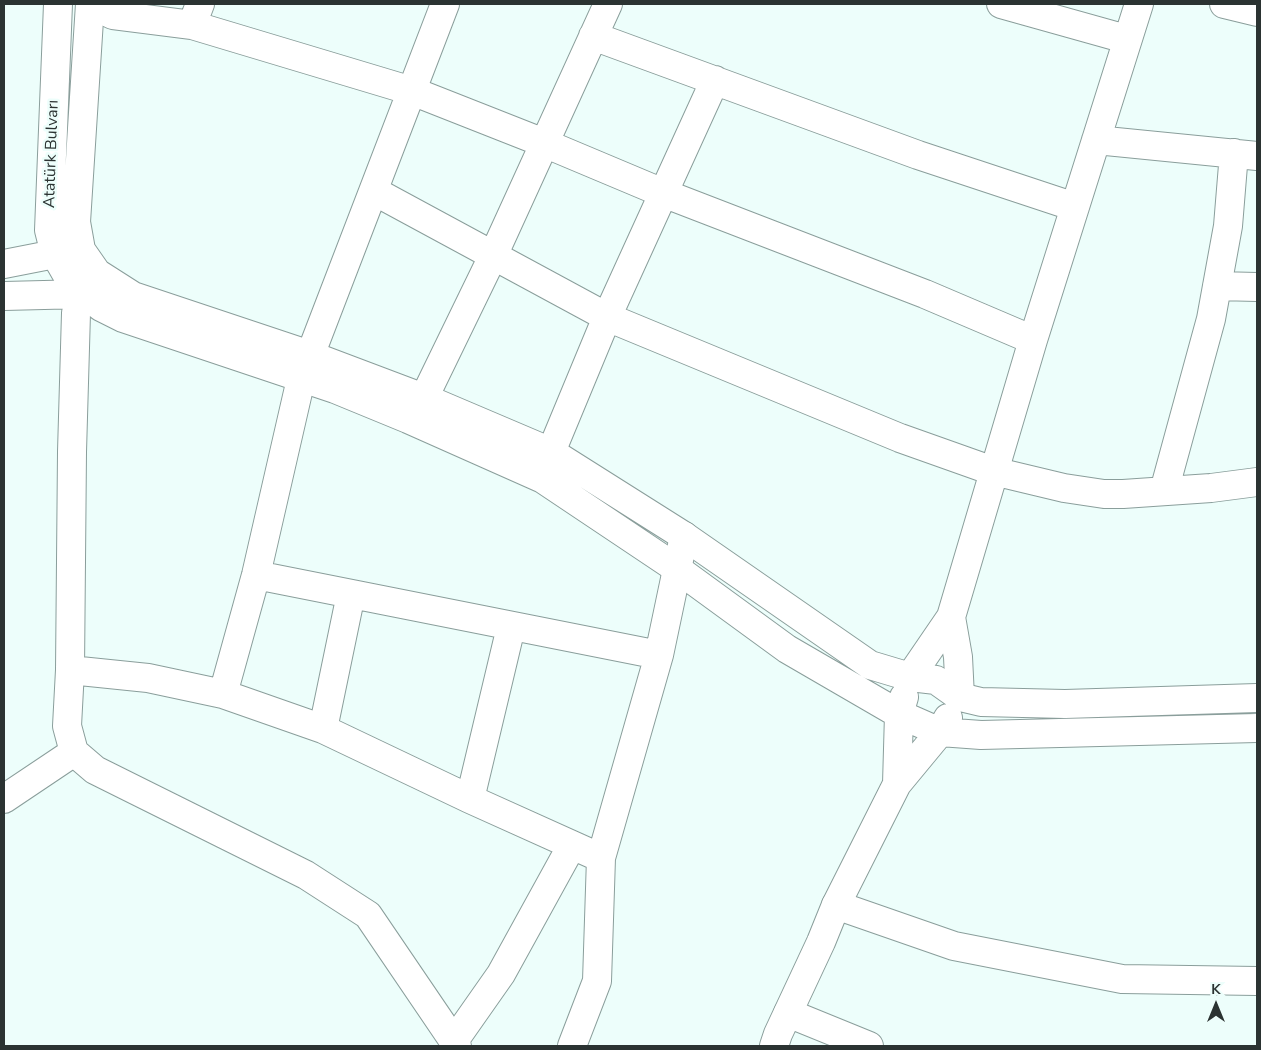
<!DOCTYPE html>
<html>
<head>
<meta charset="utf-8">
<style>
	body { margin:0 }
	#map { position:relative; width:1261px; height:1050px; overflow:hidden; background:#edfefb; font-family:"Nunito Sans",sans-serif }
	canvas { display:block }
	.frame { position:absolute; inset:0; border:5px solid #2b3332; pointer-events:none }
	.north { position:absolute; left:1191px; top:980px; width:50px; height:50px; -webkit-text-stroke:4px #edfefb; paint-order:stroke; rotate:0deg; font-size:14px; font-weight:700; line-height:20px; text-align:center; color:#2b3332 }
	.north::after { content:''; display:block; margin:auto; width:18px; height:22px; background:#2b3332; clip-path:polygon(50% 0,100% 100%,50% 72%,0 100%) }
</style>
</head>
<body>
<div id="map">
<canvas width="1261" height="1050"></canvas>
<div class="frame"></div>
<div class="north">K</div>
</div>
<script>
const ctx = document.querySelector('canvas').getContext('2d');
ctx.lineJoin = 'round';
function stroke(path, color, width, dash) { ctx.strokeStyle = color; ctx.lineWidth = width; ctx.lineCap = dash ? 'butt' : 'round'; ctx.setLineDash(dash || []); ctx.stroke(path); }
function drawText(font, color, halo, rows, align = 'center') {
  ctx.font = font + ' "Nunito Sans",sans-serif'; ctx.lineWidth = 5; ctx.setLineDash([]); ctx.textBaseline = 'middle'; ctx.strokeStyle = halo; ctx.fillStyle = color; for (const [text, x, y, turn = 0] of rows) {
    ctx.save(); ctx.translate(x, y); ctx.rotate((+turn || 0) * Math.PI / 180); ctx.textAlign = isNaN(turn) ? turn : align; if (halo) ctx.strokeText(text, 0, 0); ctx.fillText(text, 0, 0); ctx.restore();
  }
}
const minor = new Path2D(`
	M 90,4 L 113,15 L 192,25
	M 200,4 L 192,25 L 412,91 L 544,143 L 663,193 L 925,294 L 1033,340
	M 1001,4 L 1126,39
	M 1224,4 L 1257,12
	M 593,36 L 918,155 L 1075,207
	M 1096,140 L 1257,156
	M 374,191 L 607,317 L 900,438 L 993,471 L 1064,488 L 1104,494 L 1123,494 L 1211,488 L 1257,482
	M 4,264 L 55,254
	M 1217,286 L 1257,287
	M 4,296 L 84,294
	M 424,398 L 493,256 L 608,4
	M 544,475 L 551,452 L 607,317 L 715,80
	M 1164,491 L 1211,319 L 1228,226 L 1234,153
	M 256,575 L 659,655
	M 951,617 L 958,657 L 960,697
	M 70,670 L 148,678 L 223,694 L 323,729 L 470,799 L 601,858
	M 910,677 L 951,617 L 1033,340 L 1139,4
	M 223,694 L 256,575 L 301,379 L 445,4
	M 323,729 L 351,594
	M 74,752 L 95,770 L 306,875 L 368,915 L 457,1046
	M 4,799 L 74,752 L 67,726 L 70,670 L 72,452 L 76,313 L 84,294 L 96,274
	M 470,799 L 511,627
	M 836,905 L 954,946 L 1122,979 L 1257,981
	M 788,1013 L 869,1046
	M 454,1041 L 501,974 L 572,845
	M 572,1046 L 597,981 L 601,858 L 659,655 L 684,536`);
const major = new Path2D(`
	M 58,4 L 49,230 L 55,254 L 67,275 L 84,294 L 101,307 L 123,318 L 335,389 L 408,419 L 543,479 L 676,568 L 787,649 L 899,714 L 940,732 L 981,735 L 1257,728
	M 90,4 L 76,222 L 81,250 L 97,273 L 133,296 L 310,355 L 424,398 L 551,452 L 684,536 L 870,665 L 910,677 L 936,680 L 960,697 L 981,702 L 1065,704 L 1257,698
	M 897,784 L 899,714 L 904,697
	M 774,1046 L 778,1034 L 821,942 L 836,905 L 897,784 L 940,732 L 948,718`);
stroke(minor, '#8a9e9b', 30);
stroke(major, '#8a9e9b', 30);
stroke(minor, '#fff', 28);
stroke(major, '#fff', 28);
drawText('16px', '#2b3332', '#edfefb', [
	["Atatürk Bulvarı",52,154,-88]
]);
</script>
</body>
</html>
